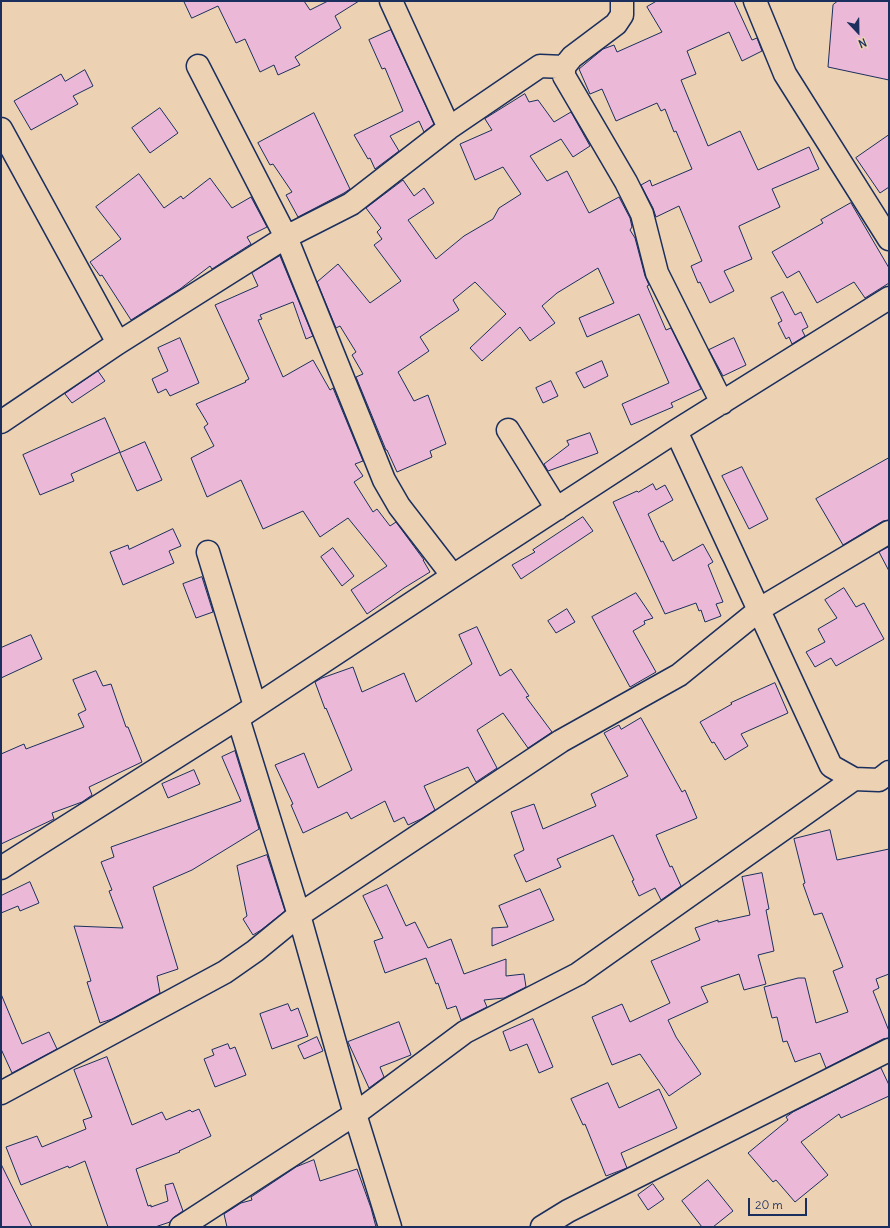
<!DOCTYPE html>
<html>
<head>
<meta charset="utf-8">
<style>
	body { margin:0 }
	#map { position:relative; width:890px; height:1228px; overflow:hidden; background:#ecd1b3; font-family:Delius,sans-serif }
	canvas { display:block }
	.frame { position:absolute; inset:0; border:2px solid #1b2f5e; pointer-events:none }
	.north { position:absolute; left:838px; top:12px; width:40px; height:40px; -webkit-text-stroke:3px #ecd1b3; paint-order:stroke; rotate:158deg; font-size:11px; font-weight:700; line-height:16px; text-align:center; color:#1b2f5e }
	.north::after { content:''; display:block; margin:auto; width:14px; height:18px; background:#1b2f5e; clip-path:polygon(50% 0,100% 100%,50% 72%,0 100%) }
	.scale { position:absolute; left:748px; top:1198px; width:59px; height:18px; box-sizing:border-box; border:2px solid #1b2f5e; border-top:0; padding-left:5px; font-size:12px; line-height:14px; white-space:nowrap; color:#1b2f5e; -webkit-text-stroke:3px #ecd1b3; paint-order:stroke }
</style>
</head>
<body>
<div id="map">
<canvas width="890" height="1228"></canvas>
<div class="frame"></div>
<div class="north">N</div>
<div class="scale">20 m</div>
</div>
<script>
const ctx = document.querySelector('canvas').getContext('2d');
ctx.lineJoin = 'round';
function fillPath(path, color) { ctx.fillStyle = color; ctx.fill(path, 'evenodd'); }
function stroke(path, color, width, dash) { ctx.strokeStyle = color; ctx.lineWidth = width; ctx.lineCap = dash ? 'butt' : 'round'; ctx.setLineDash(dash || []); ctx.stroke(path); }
const building = new Path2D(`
	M 184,1 L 304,1 L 310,10 L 328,1 L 359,1 L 335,16 L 341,28 L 295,57 L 300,65 L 278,75 L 274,65 L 260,72 L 245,39 L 236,43 L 218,6 L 192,18 Z
	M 657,1 L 734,1 L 752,40 L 757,38 L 762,51 L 742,61 L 729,32 L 687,51 L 696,74 L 681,80 L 708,146 L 740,131 L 758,170 L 809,147 L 819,169 L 772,189 L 780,207 L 739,226 L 739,227 L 752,259 L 724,271 L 734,291 L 710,303 L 700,282 L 698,283 L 691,266 L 702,261 L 679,206 L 656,217 L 653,208 L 641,185 L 650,180 L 652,186 L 692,169 L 676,131 L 674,132 L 665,109 L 661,111 L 657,103 L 616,121 L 602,89 L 590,94 L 579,69 L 603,49 L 614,45 L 617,52 L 662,32 L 647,7 Z
	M 838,1 L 889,1 L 889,80 L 828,67 L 833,5 Z
	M 391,30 L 434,124 L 424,132 L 419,121 L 390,136 L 399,151 L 375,169 L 370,158 L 368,159 L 354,135 L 403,111 L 385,68 L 382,69 L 369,40 Z
	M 85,70 L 93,86 L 73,96 L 78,104 L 31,130 L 14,101 L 61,74 L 65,81 Z
	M 525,94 L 529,102 L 538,100 L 554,122 L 571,112 L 590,146 L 573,157 L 561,139 L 530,156 L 547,181 L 567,171 L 589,213 L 619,197 L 630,218 L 632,227 L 630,230 L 635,238 L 645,276 L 649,285 L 647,286 L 666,330 L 671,328 L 701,389 L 671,403 L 673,407 L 631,425 L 622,404 L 669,383 L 639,314 L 587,337 L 579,318 L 614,303 L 598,268 L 557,293 L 542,306 L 555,323 L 530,341 L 520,327 L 482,361 L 470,348 L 506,314 L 475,282 L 453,300 L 459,310 L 420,337 L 429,351 L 398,372 L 414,401 L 428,395 L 446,444 L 430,451 L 432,457 L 397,472 L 387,450 L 386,450 L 356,377 L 363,374 L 352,355 L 356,352 L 340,326 L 336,328 L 317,282 L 338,264 L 370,303 L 401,281 L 374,245 L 382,239 L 377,232 L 381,228 L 366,208 L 403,180 L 414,196 L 424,188 L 434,203 L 408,220 L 436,259 L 464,236 L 493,219 L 499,208 L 521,194 L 503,167 L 475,180 L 460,144 L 492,130 L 485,119 Z
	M 160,108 L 178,133 L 150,153 L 132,128 Z
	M 314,113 L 350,189 L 344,193 L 298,217 L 286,195 L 292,192 L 273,164 L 270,165 L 258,143 Z
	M 889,135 L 889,187 L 880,193 L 856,158 Z
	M 139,174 L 164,208 L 181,196 L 183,199 L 210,178 L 232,208 L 251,197 L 267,227 L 247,237 L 251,244 L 212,269 L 210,266 L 180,289 L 131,320 L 102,275 L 100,276 L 90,262 L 121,239 L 96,207 Z
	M 851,203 L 889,268 L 889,283 L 865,298 L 854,282 L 817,303 L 799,271 L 787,278 L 772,252 L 823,223 L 821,220 Z
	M 280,256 L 313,336 L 306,339 L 293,302 L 260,315 L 262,319 L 258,320 L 283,377 L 313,360 L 330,390 L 333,388 L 363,461 L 355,464 L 363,476 L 354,482 L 373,512 L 377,509 L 390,526 L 396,522 L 424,560 L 423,560 L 430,572 L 404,588 L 367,614 L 351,590 L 387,566 L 348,518 L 320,537 L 303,511 L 263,529 L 241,480 L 207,497 L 191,458 L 214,446 L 204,427 L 208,424 L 196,404 L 246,382 L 245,381 L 249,379 L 215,305 L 258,286 L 252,273 Z
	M 783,292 L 795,315 L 801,312 L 808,327 L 802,330 L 805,336 L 792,344 L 789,337 L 786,339 L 778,323 L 782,321 L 771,298 Z
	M 180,338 L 199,383 L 170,396 L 166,389 L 158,393 L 152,379 L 168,371 L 158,348 Z
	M 734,338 L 746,365 L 723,376 L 709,350 Z
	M 602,361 L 608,376 L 584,388 L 576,373 Z
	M 98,371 L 105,381 L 72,403 L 65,394 Z
	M 551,381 L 558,396 L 543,403 L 536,388 Z
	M 105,418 L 120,452 L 71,474 L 74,481 L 40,495 L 23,455 Z
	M 590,433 L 598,453 L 548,471 L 544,464 L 569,445 L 567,441 Z
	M 145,442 L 162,480 L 137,491 L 120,453 Z
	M 889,458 L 889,520 L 883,521 L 843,545 L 816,499 Z
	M 742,467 L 768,519 L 749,529 L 722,476 Z
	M 653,484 L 656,490 L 665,485 L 673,500 L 648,514 L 661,542 L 663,541 L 673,561 L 703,544 L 713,562 L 708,565 L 723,602 L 716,604 L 721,616 L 705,622 L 701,610 L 699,611 L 696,603 L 665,614 L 613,502 L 637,491 L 638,492 Z
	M 583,517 L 593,531 L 521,579 L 512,565 L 535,552 L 533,550 Z
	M 173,529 L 181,546 L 169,551 L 174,563 L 123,585 L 110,552 L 128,545 L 129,549 Z
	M 889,547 L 889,571 L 879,552 Z
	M 333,548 L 354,576 L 342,586 L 321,557 Z
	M 202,577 L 213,612 L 196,618 L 183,584 Z
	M 844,588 L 856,607 L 864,603 L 884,639 L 836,666 L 831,658 L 815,667 L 806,652 L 825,642 L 818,629 L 837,618 L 825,600 Z
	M 636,593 L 653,618 L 644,621 L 645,624 L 633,631 L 656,672 L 630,687 L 592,617 Z
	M 567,609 L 575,622 L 556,633 L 548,621 Z
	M 477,627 L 500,676 L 511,669 L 529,696 L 526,697 L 552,732 L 528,748 L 503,713 L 477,730 L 497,768 L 476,782 L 468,767 L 424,786 L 435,810 L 421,819 L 408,825 L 404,817 L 394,822 L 385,801 L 351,819 L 347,812 L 303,833 L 291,805 L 293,804 L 275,765 L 304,753 L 318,788 L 352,770 L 326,708 L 325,709 L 315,682 L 322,678 L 353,667 L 362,692 L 404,673 L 416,702 L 472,664 L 459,635 Z
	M 31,635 L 42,659 L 1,678 L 1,648 Z
	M 96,671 L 103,686 L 111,684 L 126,727 L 128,727 L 142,762 L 89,787 L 92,795 L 82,802 L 52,813 L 54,819 L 1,844 L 1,754 L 24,744 L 26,749 L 84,727 L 78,714 L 86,710 L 73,680 Z
	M 775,683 L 788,713 L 741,734 L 748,746 L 725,760 L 714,742 L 712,743 L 700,722 L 732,704 L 731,703 Z
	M 641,718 L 682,792 L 685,790 L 697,818 L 656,835 L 670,867 L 672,866 L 681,886 L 661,900 L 655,888 L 639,896 L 632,881 L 634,880 L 613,835 L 557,859 L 561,867 L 526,882 L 514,855 L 524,850 L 511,812 L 534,804 L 543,829 L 596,806 L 591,794 L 628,776 L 604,733 L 619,725 L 621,729 Z
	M 235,751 L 259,829 L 192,870 L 153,887 L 178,969 L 157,976 L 160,993 L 112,1019 L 100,1023 L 87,982 L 91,981 L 74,926 L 123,928 L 109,891 L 112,890 L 101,862 L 114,857 L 111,847 L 241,801 L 222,757 Z
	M 194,770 L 200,784 L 168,798 L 162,784 Z
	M 830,830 L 837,860 L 889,849 L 889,974 L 876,979 L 879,988 L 873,991 L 889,1031 L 889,1038 L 883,1039 L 826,1068 L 820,1053 L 795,1062 L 787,1041 L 783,1042 L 777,1017 L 772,1018 L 764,987 L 798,978 L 805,978 L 816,1023 L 848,1012 L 833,971 L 843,967 L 822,913 L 814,915 L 803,884 L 805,883 L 794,839 Z
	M 267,855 L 285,911 L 261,930 L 253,935 L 243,919 L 247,916 L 237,866 Z
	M 762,873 L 769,909 L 766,910 L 774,951 L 758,955 L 766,984 L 744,990 L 739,974 L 701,987 L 708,1002 L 668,1020 L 676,1037 L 701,1074 L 669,1096 L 640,1054 L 612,1065 L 592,1017 L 622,1004 L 630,1022 L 670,1003 L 651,961 L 700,940 L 695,928 L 718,920 L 718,922 L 750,915 L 742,877 Z
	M 30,882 L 39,903 L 20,911 L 18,906 L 1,913 L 1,896 Z
	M 387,885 L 406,926 L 415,922 L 428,948 L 451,939 L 464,974 L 506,959 L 506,976 L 524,974 L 526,987 L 504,998 L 484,1000 L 487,1007 L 461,1020 L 456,1006 L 447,1009 L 438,983 L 436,984 L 426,958 L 385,973 L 374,941 L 383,938 L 363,896 Z
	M 540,889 L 554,920 L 492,946 L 492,928 L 508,927 L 499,906 Z
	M 1,994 L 22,1044 L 49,1032 L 57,1049 L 12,1073 L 1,1049 Z
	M 288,1004 L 291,1011 L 298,1008 L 308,1036 L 272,1049 L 260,1014 Z
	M 533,1019 L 553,1067 L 539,1073 L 527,1044 L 510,1051 L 503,1032 Z
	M 399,1022 L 411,1055 L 380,1067 L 384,1077 L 369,1088 L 348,1042 Z
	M 317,1037 L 323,1051 L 304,1059 L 298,1046 Z
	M 228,1044 L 230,1049 L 235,1047 L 246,1075 L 215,1087 L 204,1059 L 214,1055 L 212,1050 Z
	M 107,1057 L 132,1125 L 162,1112 L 166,1120 L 190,1110 L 192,1112 L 199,1109 L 211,1136 L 179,1151 L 180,1152 L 136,1169 L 148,1206 L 151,1205 L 151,1207 L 168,1201 L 165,1185 L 173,1183 L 183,1211 L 174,1217 L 170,1222 L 155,1227 L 108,1227 L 85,1161 L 69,1168 L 68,1166 L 21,1185 L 6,1147 L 37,1136 L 42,1147 L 86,1129 L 83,1120 L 92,1117 L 74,1070 Z
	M 881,1068 L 889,1085 L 889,1096 L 841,1118 L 839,1114 L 801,1142 L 828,1175 L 795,1202 L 776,1180 L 773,1182 L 748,1153 L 788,1120 L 786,1117 L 793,1112 Z
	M 608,1083 L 619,1108 L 659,1089 L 677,1128 L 621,1153 L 627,1168 L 606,1176 L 585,1124 L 583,1125 L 571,1099 Z
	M 314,1160 L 320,1181 L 357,1169 L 371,1208 L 376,1227 L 227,1227 L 224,1214 L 241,1203 L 252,1200 L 251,1197 L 296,1167 Z
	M 1,1164 L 32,1227 L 1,1227 Z
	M 708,1180 L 733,1211 L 713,1227 L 702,1227 L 682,1201 Z
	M 653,1184 L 664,1199 L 648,1210 L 638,1195 Z`);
fillPath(building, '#ebb9d7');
stroke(building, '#1b2f5e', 1);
const minor = new Path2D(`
	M 391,1 L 449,128
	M 622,1 L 622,15 L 616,24 L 572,57 L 564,67 L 564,76 L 626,182 L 642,214 L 657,273 L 722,403
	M 755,1 L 785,74 L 889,239
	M 198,66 L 286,237 L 384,480 L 399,506 L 453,576
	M 1,129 L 118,343
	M 1,422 L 118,343 L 286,237 L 351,204 L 449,128 L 540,66 L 564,67
	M 508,430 L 557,509
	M 676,431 L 831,766 L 854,779 L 879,780 L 889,772
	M 208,552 L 255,706
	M 238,718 L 299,915 L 355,1114 L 390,1227
	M 1,868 L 238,718 L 453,576 L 676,431 L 889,298
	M 1,1093 L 225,972 L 255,951 L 299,915 L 561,741 L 679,675 L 763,607 L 889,532
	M 181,1227 L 355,1114 L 465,1032 L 578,974 L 854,779
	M 542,1227 L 568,1211 L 889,1050`);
stroke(minor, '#1b2f5e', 25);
stroke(minor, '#ecd1b3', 22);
</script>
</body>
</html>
